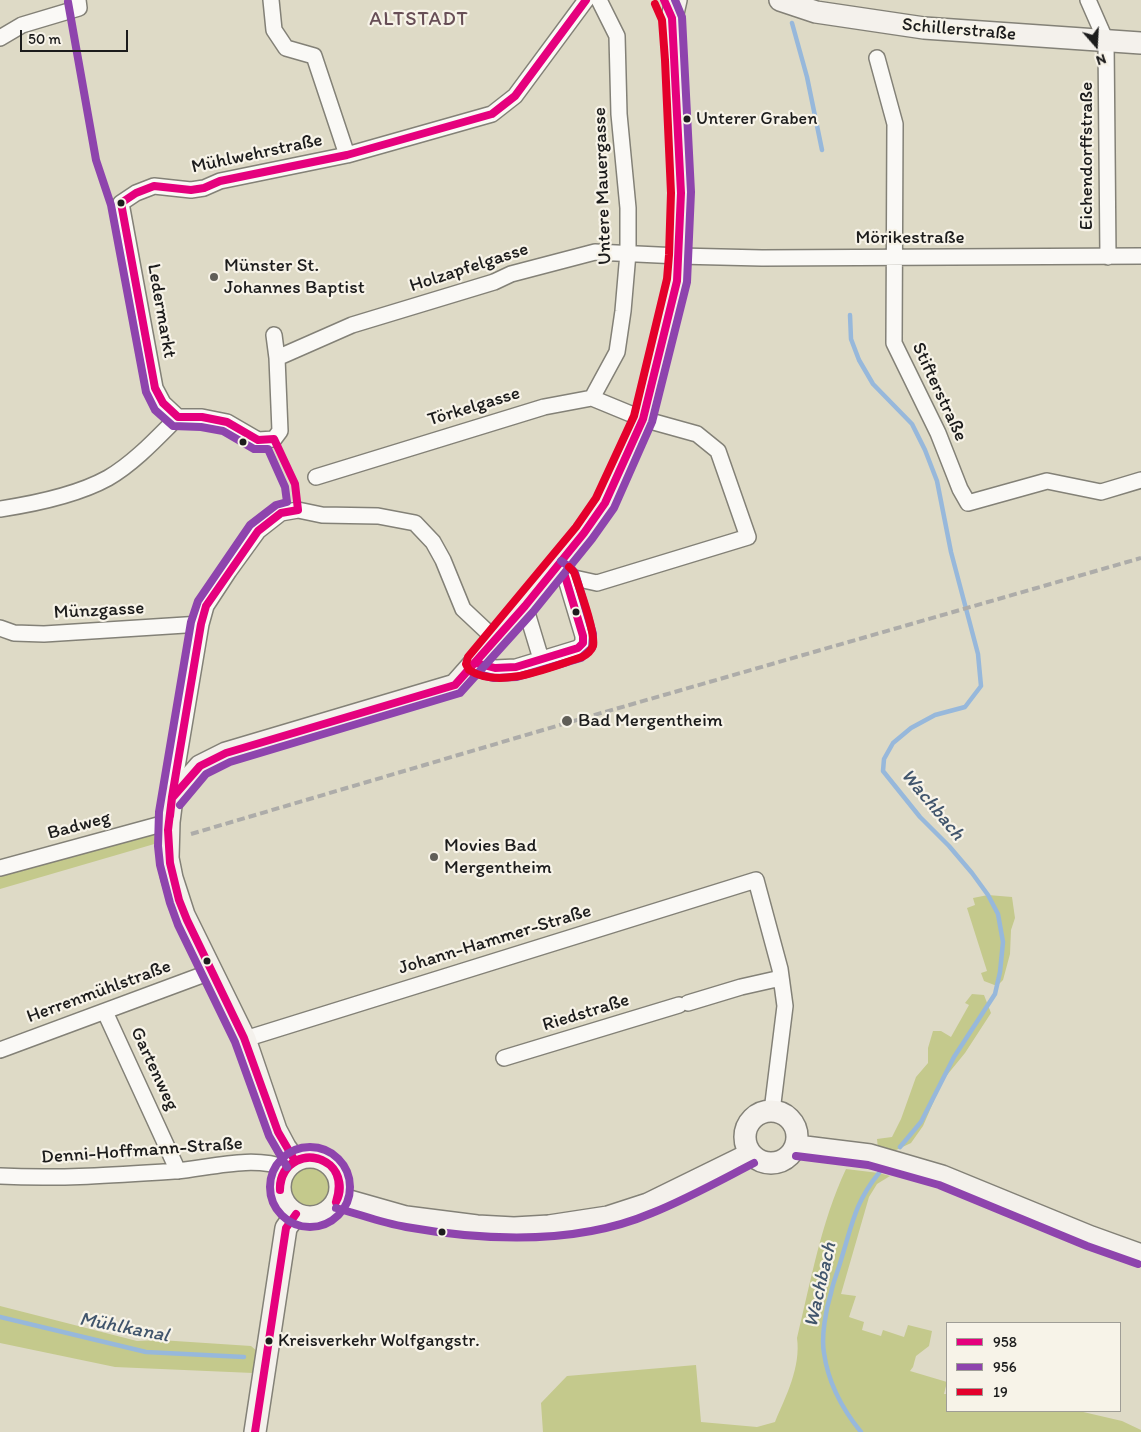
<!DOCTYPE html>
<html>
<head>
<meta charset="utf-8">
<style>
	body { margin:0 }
	#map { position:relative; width:1141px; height:1432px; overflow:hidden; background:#dedac6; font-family:Itim,sans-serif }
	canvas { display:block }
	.legend { position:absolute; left:946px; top:1322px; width:175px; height:90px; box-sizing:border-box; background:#f7f3e8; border:1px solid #9f9d96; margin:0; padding:6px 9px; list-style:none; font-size:15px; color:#1c1c1c }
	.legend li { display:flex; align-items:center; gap:10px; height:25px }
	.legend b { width:25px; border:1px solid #9f9d96 }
	.north { position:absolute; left:1071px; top:20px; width:50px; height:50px; -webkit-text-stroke:4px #f7f3e8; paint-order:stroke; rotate:161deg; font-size:14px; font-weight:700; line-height:20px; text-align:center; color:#1c1c1c }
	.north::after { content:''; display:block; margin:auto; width:18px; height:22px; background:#1c1c1c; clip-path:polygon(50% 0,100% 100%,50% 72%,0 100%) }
	.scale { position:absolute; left:20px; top:30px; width:108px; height:22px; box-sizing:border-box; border:2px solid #1c1c1c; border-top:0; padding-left:6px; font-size:15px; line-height:18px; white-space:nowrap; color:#1c1c1c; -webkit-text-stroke:4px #f7f3e8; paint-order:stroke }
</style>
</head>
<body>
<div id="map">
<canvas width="1141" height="1432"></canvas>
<ul class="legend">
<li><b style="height:6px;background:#e5007d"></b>958</li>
<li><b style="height:6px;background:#8e44ad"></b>956</li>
<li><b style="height:6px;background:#e4002b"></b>19</li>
</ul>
<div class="north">N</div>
<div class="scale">50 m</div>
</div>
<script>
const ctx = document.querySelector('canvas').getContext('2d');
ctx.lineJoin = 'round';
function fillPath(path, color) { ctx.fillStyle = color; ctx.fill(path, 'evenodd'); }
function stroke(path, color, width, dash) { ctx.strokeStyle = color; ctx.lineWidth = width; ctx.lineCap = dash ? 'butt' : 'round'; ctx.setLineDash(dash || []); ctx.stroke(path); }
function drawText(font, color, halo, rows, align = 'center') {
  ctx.font = font + ' Itim,sans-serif'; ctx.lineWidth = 4.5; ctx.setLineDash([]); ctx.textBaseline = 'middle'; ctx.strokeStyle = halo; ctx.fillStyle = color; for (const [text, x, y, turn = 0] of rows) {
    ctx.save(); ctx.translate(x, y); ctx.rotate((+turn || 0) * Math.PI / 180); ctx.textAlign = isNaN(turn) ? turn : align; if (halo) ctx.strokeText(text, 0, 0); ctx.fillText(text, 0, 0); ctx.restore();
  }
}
fillPath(new Path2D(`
	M 169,822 L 168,840 L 0,889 L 0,868 Z
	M 988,895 L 1012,897 L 1015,918 L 1011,930 L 1010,954 L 1003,980 L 997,986 L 984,981 L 981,973 L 987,971 L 967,908 L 975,905 L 973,898 Z
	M 972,994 L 984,995 L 991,1013 L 965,1053 L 943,1080 L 923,1126 L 911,1143 L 879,1158 L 877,1139 L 892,1137 L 901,1119 L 916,1077 L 928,1063 L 928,1048 L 933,1031 L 941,1031 L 951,1037 L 969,1005 L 965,1003 Z
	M280 1187a30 30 0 1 1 60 0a30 30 0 1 1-60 0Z
	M 846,1169 L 879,1173 L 890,1176 L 877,1184 L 869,1197 L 841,1294 L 856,1296 L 849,1317 L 864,1322 L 862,1330 L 881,1336 L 883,1330 L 904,1337 L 908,1325 L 932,1331 L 929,1346 L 916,1356 L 913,1367 L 910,1371 L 947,1382 L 944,1394 L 947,1394 L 947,1411 L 1079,1411 L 1122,1421 L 1141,1430 L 1141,1432 L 543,1432 L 541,1403 L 567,1376 L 696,1365 L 701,1422 L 757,1427 L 775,1422 C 786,1396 801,1367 797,1338 C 811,1281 821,1222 846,1169 Z
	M 0,1306 L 137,1341 L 160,1340 L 251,1346 L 258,1352 L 253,1373 L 115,1367 L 0,1343 Z`), '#c4c98c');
stroke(new Path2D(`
	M 792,23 L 807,77 L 822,150
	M 850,315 L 851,339 L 859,360 L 873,384 L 912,424 L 925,450 L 937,481 L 951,552 L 978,654 L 981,686 L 965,707 L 935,715 L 911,728 L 893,743 L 884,759 L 883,771 L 920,817 L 949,846 L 972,873 L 988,895 L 998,914 L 1003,942 L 1000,972 L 995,994 L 954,1057 L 921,1122 L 900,1147
	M 0,1317 L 146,1352 L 244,1357
	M 861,1432 C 843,1410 828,1382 824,1353 C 821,1336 826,1309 831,1293 C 833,1282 838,1271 841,1260 C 852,1225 855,1202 879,1173`), '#97b8db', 4.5);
const street = new Path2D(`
	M 271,0 L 274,30 L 286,48 L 314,56 L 347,155
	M 1088,0 L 1106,41 L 1108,257
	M 0,38 L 22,25 L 79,8 L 78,0
	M 877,58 L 895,124 L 894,343 L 938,433 L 960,489 L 968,503 L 1047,481 L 1101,492 L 1141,480
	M 277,358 L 352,325 L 494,282 L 511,274 L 595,252 L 679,256 L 762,258 L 1141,256
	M 592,398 L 617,352 L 623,311 L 628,253 L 628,208 L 619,114 L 617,36 L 599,0
	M 178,417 L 163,403 L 155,388 L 121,203 L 136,193 L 154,186 L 191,190 L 204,188 L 220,181 L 347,155 L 492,114 L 515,96 L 586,0
	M 178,417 L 202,417 L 227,422 L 258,440 L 274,439 L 280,431 L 277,358 L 274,335
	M 316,477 L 544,407 L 592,398 L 643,419 L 697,434 L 718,451 L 748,537 L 597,583 L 565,576 L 555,569
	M 0,509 C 33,504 79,494 108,478 C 134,463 157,438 178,417
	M 525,606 L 541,659
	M 0,628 L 14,633 L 44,634 L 201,624
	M 476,663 L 495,668 L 516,667 L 578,648 L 583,643 L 583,636 L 565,576
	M 172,797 L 201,624 L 206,606 L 229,571 L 258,531 L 281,513 L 298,510 L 322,515 L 378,516 L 415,523 L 433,542 L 443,560 L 463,609 L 496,640
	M 0,868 L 169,822
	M 688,1003 L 741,987 L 781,978
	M 105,1012 L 178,1171
	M 245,1039 L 756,880 L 780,969 L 785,1006 L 772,1111
	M 0,1050 L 213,971
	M 504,1058 L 679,1005
	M 0,1176 C 59,1179 117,1175 176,1171 C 209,1168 253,1155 285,1168`);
const secondary = new Path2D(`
	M 780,0 L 816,12 L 924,28 L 1141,43
	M745 1137a26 26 0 1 1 52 0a26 26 0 1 1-52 0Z
	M 797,1146 L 870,1155 L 942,1176 L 1091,1237 L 1141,1255
	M280 1187a30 30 0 1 1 60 0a30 30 0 1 1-60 0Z
	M 295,1161 L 285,1147 L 276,1130 L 245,1039 L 184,915 L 172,878 L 168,858 L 169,822 L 172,798 L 200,766 L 226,753 L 455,685 L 525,606 L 584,533 L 605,503 L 643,419 L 677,281 L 681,193 L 672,18 L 676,0
	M 339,1198 L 406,1217 L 477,1226 L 514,1228 L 549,1226 L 608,1217 L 648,1204 L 750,1154
	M 255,1432 L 286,1228 L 296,1214`);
stroke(street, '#838177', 18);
stroke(secondary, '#838177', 24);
stroke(street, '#faf9f6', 15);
stroke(secondary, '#f4f1ec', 21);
stroke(new Path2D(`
	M 191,834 L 570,722 L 1141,558`), '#adaca9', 4, [8, 4]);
stroke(new Path2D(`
	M 476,663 L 495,668 L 516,667 L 578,648 L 583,643 L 583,636 L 565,576
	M 170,816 L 172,798 L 200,766 L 226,753 L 455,685 L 525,606 L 584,533 L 605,503 L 643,419 L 677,281 L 681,193 L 672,18 L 664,0
	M 295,1161 L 278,1132 L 244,1038 L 187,920 L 179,900 L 170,863 L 168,830 L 172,797 L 201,624 L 206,606 L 258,531 L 281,513 L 298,510 L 295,484 L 274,439 L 258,440 L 227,422 L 202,417 L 178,417 L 163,403 L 155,388 L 121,203 L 136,193 L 154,186 L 191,190 L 204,188 L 220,181 L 347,155 L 492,114 L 515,96 L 586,0
	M 330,1165 C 340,1174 343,1190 336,1202
	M 330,1165 C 341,1175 340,1189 336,1202
	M 280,1190 C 278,1162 309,1147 330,1165
	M 280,1190 C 281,1162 307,1149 330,1165
	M 255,1432 L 286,1228 L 296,1214`), '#e5007d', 8);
stroke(new Path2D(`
	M 68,2 L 96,160 L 111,205 L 146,392 L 155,410 L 173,426 L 201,427 L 223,431 L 254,449 L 268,449 L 285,487 L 287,502 L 276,505 L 250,525 L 198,601 L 191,622 L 159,812 L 158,846 L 160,865 L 170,903 L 178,925 L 235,1042 L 269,1136 L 287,1167
	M 473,673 L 494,678 L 517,677 L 581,658 L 592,648 L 593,634 L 575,573 L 571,568 L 561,561
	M 180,805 L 206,774 L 230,762 L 460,693 L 533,612 L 592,539 L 614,508 L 652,422 L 687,282 L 691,192 L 682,17 L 675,0
	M270 1187a40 40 0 1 1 80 0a40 40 0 1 1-80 0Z
	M 796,1156 L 868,1165 L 939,1185 L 1087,1246 L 1138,1264
	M 336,1208 C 359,1214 382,1223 406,1227 C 485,1241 577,1245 652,1213 C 687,1199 721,1180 754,1163`), '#8e44ad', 8);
stroke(new Path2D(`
	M 569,567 L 574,572 C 579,587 596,633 593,646 C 591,651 586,655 582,657 C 550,667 500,690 469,670 L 466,664 L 468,657 L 576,527 L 596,498 L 634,416 L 667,279 L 669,255 L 671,193 L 665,60 L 662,20 L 655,4`), '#e4002b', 8);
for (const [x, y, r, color] of [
	[687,119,4.5,"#1c1c1c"],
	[121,203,4.5,"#1c1c1c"],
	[214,277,5,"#605e58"],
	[243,442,4.5,"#1c1c1c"],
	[576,612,4.5,"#1c1c1c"],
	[567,721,6,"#605e58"],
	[434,857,5,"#605e58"],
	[207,961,4.5,"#1c1c1c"],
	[442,1232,4.5,"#1c1c1c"],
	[269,1341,4.5,"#1c1c1c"]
]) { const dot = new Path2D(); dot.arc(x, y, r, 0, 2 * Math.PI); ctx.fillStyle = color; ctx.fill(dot); stroke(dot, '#f7f3e8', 2); }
drawText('18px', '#1c1c1c', '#f7f3e8', [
	["Unterer Graben",696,119],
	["Kreisverkehr Wolfgangstr.",278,1341]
], 'left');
drawText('19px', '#1c1c1c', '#f7f3e8', [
	["Schillerstraße",959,30,5],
	["Mühlwehrstraße",257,154,-12],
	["Eichendorffstraße",1087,156,-90],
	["Untere Mauergasse",603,186,-92],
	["Mörikestraße",910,238],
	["Holzapfelgasse",469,268,-18],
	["Ledermarkt",161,311,80],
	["Stifterstraße",939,392,65],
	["Törkelgasse",474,407,-17],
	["Münzgasse",99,611,-3],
	["Badweg",79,826,-15],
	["Johann-Hammer-Straße",495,940,-17],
	["Herrenmühlstraße",99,992,-20],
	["Riedstraße",586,1013,-17],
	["Gartenweg",154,1069,65],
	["Denni-Hoffmann-Straße",142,1151,-4]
]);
drawText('19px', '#1c1c1c', '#f7f3e8', [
	["Münster St.",224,266],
	["Johannes Baptist",224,288],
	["Bad Mergentheim",578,721],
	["Movies Bad",444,846],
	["Mergentheim",444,868]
], 'left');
ctx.letterSpacing = '1px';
drawText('20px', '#674e56', '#f7f3e8', [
	["ALTSTADT",419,20]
]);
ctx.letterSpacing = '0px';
drawText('italic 20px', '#41556c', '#f7f3e8', [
	["Wachbach",932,805,50],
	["Wachbach",821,1285,-77],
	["Mühlkanal",124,1328,11]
]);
</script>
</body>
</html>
